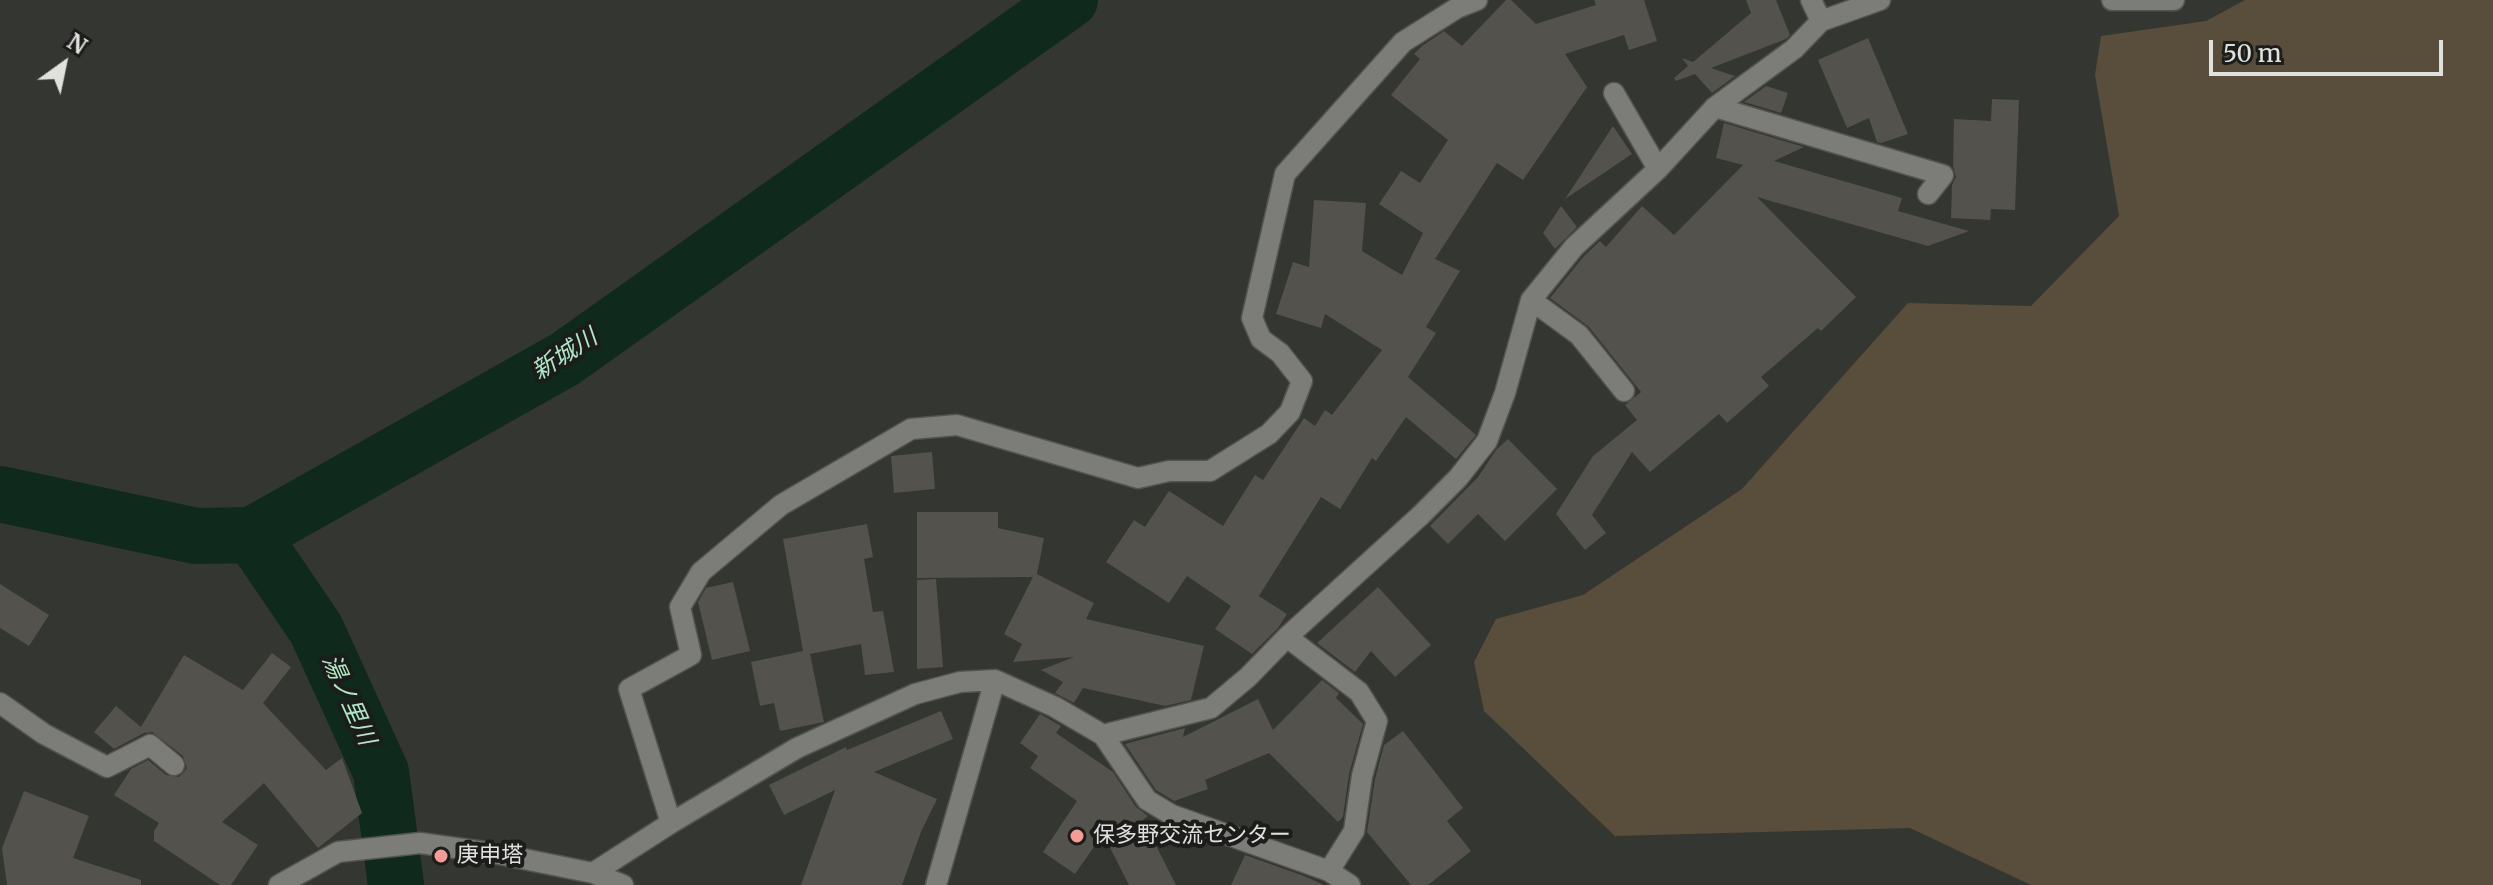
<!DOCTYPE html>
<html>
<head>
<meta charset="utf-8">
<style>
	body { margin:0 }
	#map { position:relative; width:2493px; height:885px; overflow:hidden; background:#343631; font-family:Merriweather,serif }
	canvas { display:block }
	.north { position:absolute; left:24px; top:24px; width:80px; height:80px; -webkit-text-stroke:6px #1c1d1b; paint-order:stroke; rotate:33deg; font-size:22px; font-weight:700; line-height:32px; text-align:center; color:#e0e0dd }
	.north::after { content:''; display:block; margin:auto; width:28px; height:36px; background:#e0e0dd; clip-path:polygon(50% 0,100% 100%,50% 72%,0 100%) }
	.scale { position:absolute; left:2209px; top:40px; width:234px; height:36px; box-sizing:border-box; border:4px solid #e0e0dd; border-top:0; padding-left:10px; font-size:24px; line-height:28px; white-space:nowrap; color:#e0e0dd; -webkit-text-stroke:6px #1c1d1b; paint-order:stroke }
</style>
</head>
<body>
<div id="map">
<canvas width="2493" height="885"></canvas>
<div class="north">N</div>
<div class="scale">50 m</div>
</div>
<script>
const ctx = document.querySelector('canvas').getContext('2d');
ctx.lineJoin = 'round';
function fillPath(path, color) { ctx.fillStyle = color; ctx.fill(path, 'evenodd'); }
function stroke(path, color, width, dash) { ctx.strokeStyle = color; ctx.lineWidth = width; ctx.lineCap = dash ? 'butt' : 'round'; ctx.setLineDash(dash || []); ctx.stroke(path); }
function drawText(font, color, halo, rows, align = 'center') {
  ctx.font = font + ' Merriweather,"Noto Sans JP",serif'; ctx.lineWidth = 8; ctx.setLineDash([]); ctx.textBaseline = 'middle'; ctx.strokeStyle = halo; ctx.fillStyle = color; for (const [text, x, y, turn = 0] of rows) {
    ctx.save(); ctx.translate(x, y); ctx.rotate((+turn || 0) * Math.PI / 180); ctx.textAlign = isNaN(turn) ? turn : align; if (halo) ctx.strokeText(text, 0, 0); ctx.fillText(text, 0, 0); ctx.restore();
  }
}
fillPath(new Path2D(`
	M 2245,0 L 2493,0 L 2493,885 L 2031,885 L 1910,828 L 1615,836 L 1484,711 L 1474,662 L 1496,619 L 1583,595 L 1742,489 L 1908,303 L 2031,306 L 2119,216 L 2095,75 L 2101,36 L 2206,21 Z`), '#584e3b');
stroke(new Path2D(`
	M 0,494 L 196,536 L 252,535 L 565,359 L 1070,0
	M 252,535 L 316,629 L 381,772 L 396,885`), '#0f2a1c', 56);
fillPath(new Path2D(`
	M 1506,0 L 1511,0 L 1536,24 L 1596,5 L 1594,0 L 1644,0 L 1657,41 L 1629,50 L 1624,35 L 1565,54 L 1587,87 L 1523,180 L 1497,163 L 1435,259 L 1460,271 L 1426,327 L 1436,333 L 1408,377 L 1476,435 L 1456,459 L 1406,417 L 1376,461 L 1372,458 L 1340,509 L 1321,497 L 1259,596 L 1287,614 L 1278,628 L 1252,654 L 1215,629 L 1231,606 L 1187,576 L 1169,603 L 1106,562 L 1134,520 L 1145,527 L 1169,491 L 1223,526 L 1255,475 L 1263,480 L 1304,418 L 1315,426 L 1325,410 L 1332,415 L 1382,350 L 1325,314 L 1321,328 L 1276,314 L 1293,262 L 1309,267 L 1314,200 L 1366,203 L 1362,251 L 1402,275 L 1423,233 L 1379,204 L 1401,171 L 1420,183 L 1448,140 L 1391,95 L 1420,59 L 1414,54 L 1422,46 L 1444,31 L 1462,46 Z
	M 1746,0 L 1776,0 L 1790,35 L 1786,39 L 1711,68 L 1735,76 L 1712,93 L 1695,74 L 1676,81 L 1674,78 L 1688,66 L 1682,58 L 1693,62 L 1751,13 Z
	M 1868,38 L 1908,134 L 1881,143 L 1877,142 L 1869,118 L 1847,128 L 1818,60 Z
	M 1766,86 L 1788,93 L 1781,113 L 1744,102 Z
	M 1992,99 L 2019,100 L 2015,210 L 1991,209 L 1990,220 L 1951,218 L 1952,185 L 1956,177 L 1953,166 L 1954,119 L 1991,121 Z
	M 1724,123 L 1804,147 L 1774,161 L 1902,198 L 1898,211 L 1969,231 L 1928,246 L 1757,197 L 1856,297 L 1821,331 L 1818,328 L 1761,377 L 1769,386 L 1727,423 L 1719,414 L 1650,472 L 1632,452 L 1592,515 L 1606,533 L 1585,550 L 1556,514 L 1593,456 L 1637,420 L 1625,405 L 1641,392 L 1589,327 L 1550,298 L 1584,256 L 1600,241 L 1606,247 L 1642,206 L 1674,235 L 1743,165 L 1716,158 Z
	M 1613,126 L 1632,154 L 1565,199 Z
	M 1561,206 L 1577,227 L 1555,249 L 1543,233 Z
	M 1508,439 L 1557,489 L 1505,541 L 1478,514 L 1448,544 L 1430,526 L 1478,477 L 1496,450 Z
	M 932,452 L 935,489 L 894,493 L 891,456 Z
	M 917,512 L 998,512 L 998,528 L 1044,538 L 1037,574 L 1094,603 L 1086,619 L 1204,646 L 1191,700 L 1165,706 L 1083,688 L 1074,703 L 1055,693 L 1063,682 L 1041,670 L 1074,657 L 1013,662 L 1022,644 L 1004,634 L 1033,577 L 917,578 Z
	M 867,524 L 873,557 L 864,559 L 873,612 L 883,611 L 894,672 L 865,675 L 861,644 L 810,654 L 824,722 L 780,731 L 774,703 L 760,706 L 751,662 L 803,651 L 783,539 Z
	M 936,579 L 943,667 L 917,669 L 917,580 Z
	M 733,582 L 750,651 L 712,660 L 698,602 L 706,588 Z
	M 0,584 L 49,615 L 29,646 L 0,628 Z
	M 1378,587 L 1431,645 L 1395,677 L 1371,651 L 1355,672 L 1317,643 Z
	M 272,653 L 291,667 L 263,703 L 326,770 L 342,758 L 362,813 L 318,848 L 264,783 L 222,822 L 258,845 L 231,885 L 220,885 L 154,841 L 154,831 L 159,823 L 114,795 L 131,769 L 148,760 L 166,775 L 179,777 L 187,768 L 183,756 L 152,732 L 144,733 L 114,749 L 94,732 L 116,706 L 141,727 L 184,655 L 243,690 Z
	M 1322,680 L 1339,693 L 1336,698 L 1363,724 L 1349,774 L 1343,817 L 1338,822 L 1269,753 L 1205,780 L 1208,789 L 1174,801 L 1156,790 L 1125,744 L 1185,728 L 1183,737 L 1258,699 L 1273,730 Z
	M 941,711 L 953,739 L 874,772 L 937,799 L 921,832 L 902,885 L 801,885 L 835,790 L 784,815 L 769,785 L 846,747 L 847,750 Z
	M 1040,714 L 1061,726 L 1056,733 L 1113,772 L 1136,807 L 1148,816 L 1143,820 L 1176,885 L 1129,885 L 1103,834 L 1075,874 L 1043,852 L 1077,801 L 1030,768 L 1038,756 L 1020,743 Z
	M 1403,731 L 1463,808 L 1447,821 L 1471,851 L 1428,885 L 1411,885 L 1367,832 L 1375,779 L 1384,745 Z
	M 24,791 L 89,816 L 73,858 L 141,880 L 141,885 L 7,885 L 2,848 Z
	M 1245,855 L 1304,876 L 1324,885 L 1231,885 Z`), '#53524d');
const minor = new Path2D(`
	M 1811,0 L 1821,21
	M 2112,0 L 2174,0
	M 1614,93 L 1658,169
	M 1715,107 L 1943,175 L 1928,194
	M 1531,300 L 1579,335 L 1624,391
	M 1287,637 L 1359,692 L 1377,721 L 1362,776 L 1354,831 L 1329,871
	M 0,703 L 44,734 L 107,767 L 150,745 L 174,765
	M 1103,735 L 1147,800 L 1172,815 L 1329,871 L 1350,885
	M 671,823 L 629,689 L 691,655 L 680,607 L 701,572 L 781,505 L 911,429 L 957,425 L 1138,478 L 1169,471 L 1210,471 L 1269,434 L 1290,412 L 1302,381 L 1280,353 L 1261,339 L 1252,318 L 1285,174 L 1403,42 L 1457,8 L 1477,0
	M 593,873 L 671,823 L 797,748 L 915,694 L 960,682 L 995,680 L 1055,707 L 1103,735 L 1211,708 L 1248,677 L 1287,637 L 1421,515 L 1458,478 L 1487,441 L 1505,393 L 1531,300 L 1574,247 L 1658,169 L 1715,107 L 1794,49 L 1821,21 L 1880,0
	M 279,885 L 338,852 L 420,843 L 499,854 L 593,873 L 623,885
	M 936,885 L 995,680`);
stroke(minor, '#535450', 23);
stroke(minor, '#7c7d78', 20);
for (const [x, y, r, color] of [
	[1077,836,8,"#f59c96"],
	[441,856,8,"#f59c96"]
]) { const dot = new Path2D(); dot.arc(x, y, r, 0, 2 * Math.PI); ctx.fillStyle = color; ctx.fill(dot); stroke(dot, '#1c1d1b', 3); }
drawText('22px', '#e0e0dd', '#1c1d1b', [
	["保多野交流センター",1093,836],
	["庚申塔",457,856]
], 'left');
drawText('italic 24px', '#b0e7c6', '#1c1d1b', [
	["新城川",565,355,-33],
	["湯ノ里川",348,700,66]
]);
</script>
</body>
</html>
